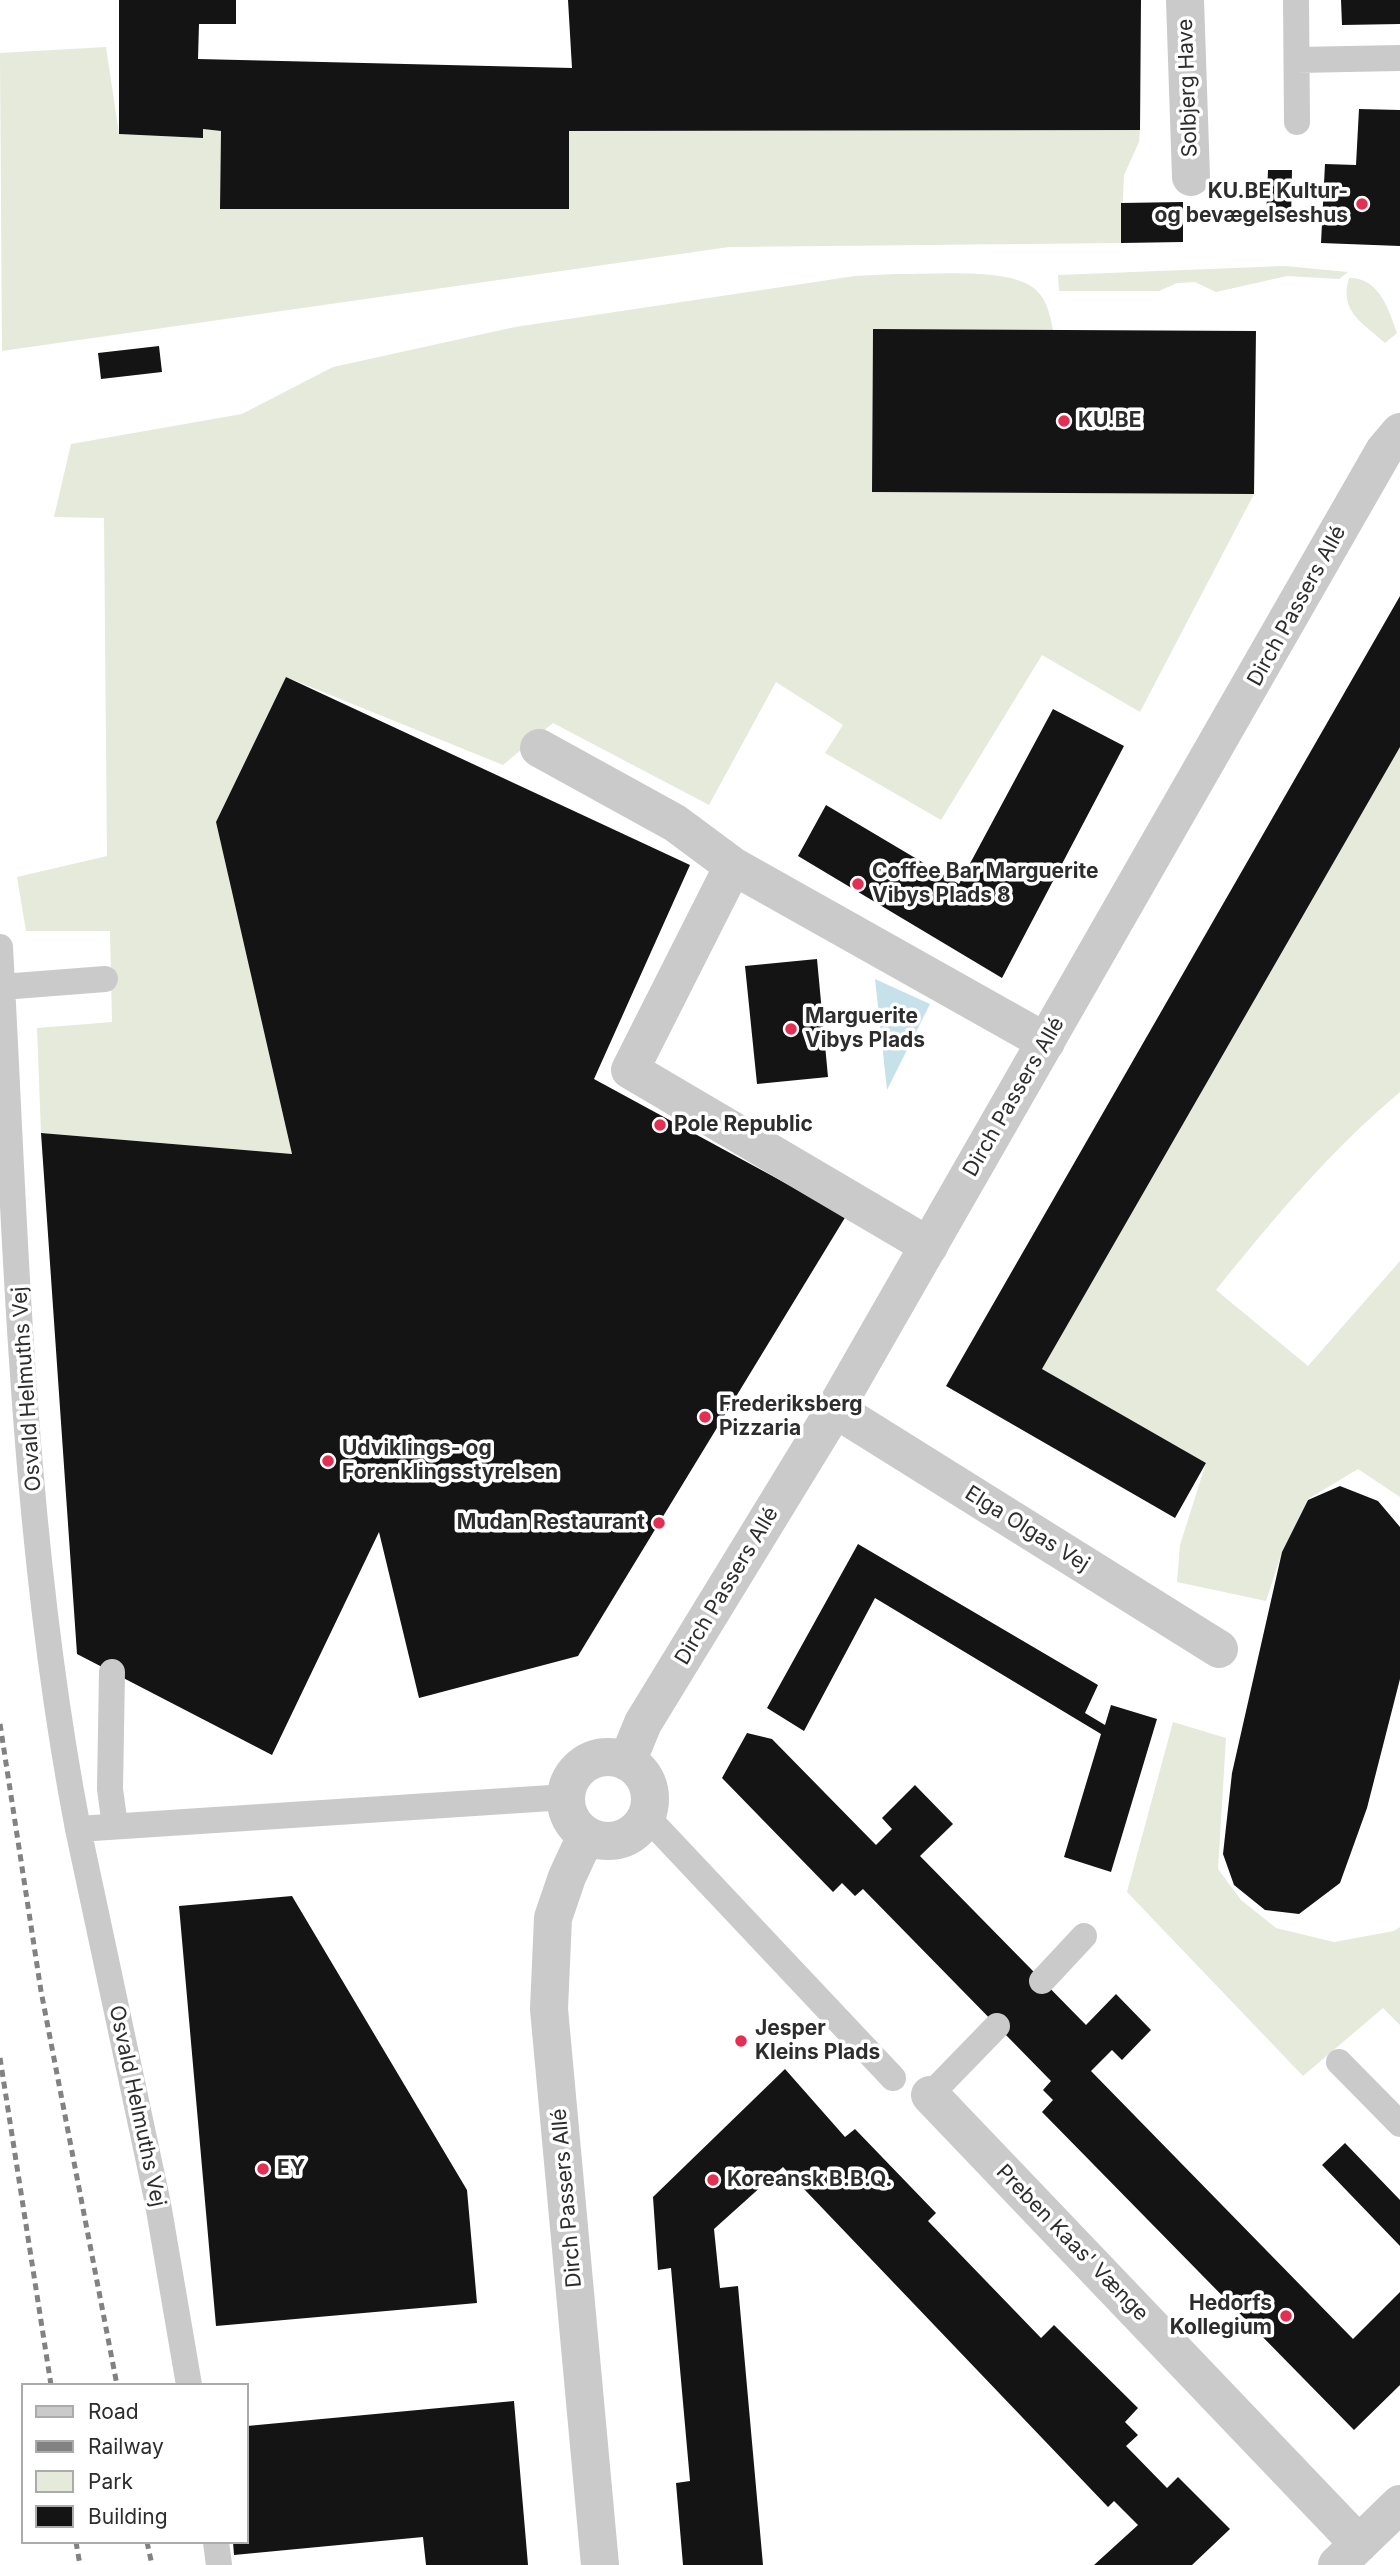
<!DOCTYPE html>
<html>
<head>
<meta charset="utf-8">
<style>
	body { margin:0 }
	#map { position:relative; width:1400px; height:2565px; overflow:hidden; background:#fff; font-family:Inter,sans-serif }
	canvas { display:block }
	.legend { position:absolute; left:21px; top:2383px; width:228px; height:161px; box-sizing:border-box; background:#fff; border:2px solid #ababab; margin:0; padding:9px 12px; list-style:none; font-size:21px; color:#2d2d2d }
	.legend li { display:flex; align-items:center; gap:14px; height:35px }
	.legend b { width:35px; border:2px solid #ababab }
</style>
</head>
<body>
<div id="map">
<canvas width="1400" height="2565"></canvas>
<ul class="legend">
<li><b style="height:9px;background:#cacaca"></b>Road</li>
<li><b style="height:9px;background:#828282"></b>Railway</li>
<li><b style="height:19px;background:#e5eada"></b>Park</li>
<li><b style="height:19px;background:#141414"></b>Building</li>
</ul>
</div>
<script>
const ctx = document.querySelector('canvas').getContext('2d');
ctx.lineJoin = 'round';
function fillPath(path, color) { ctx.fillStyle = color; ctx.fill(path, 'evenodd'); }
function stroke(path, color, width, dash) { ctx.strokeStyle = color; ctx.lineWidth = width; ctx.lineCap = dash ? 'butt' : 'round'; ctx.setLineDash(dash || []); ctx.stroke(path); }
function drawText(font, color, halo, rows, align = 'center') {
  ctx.font = font + ' Inter,sans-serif'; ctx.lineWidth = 7; ctx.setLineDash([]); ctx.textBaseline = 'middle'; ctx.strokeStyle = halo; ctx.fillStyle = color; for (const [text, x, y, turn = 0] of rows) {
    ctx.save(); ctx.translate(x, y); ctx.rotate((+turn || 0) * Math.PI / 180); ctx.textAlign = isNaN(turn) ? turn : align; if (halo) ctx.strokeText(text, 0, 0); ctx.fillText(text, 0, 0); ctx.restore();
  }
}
fillPath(new Path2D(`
	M 106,47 L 119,134 L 202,138 L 203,129 L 221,131 L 220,209 L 569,209 L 569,131 L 1140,130 L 1139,142 L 1124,175 L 1121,243 L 729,247 L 2,351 L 0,53 Z
	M 1285,266 L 1348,272 L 1339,279 L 1287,276 L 1216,292 L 1195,282 L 1177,283 L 1159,291 L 1059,291 L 1058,275 Z
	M 895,274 C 929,275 1014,266 1037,291 C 1048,302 1050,316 1053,330 L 873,329 L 872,492 L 1254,494 L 1140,712 L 1042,655 L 941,820 L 825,753 L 843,725 L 776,682 L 709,805 L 553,723 L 503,765 L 286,677 L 216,822 L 292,1154 L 41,1133 L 37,1028 L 112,1022 L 110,931 L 26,931 L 17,877 L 107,856 L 104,518 L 54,517 L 71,444 L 242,414 L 333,367 L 515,327 L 855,276 Z
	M 1349,278 C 1379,277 1389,310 1397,333 L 1385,343 C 1362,322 1339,312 1349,278 Z
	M 1400,747 L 1400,1092 C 1330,1151 1273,1219 1216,1290 L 1308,1366 L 1400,1261 L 1400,1497 L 1358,1469 L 1308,1499 L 1282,1552 L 1266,1601 L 1177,1582 L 1180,1545 L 1206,1463 L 1042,1369 Z
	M 1173,1722 L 1226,1738 L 1218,1869 L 1241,1900 L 1276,1928 L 1334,1942 L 1394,1931 L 1400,1927 L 1400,2025 L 1383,2008 L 1303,2076 L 1127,1892 Z`), '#e5eada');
fillPath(new Path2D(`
	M 875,979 L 930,1004 L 887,1090 Z`), '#c6e1ea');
fillPath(new Path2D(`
	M 119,0 L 236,0 L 236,24 L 199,24 L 198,59 L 572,68 L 568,0 L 1141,0 L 1140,130 L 569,131 L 569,209 L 220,209 L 221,131 L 203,129 L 203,138 L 119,134 Z
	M 1341,0 L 1400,0 L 1400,24 L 1342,25 Z
	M 1359,109 L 1400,110 L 1400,246 L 1321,243 L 1325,164 L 1356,165 Z
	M 1268,170 L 1292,170 L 1291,221 L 1266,220 Z
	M 1183,202 L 1183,242 L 1121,243 L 1121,203 Z
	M 873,329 L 1256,331 L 1254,494 L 872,492 Z
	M 159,346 L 162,372 L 101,379 L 98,353 Z
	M 1400,596 L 1400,747 L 1042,1369 L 1206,1463 L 1175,1518 L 946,1386 Z
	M 286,677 L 690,865 L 594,1079 L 846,1216 L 578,1656 L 419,1698 L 379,1532 L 272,1755 L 77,1654 L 41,1133 L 292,1154 L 216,822 Z
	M 1053,709 L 1124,746 L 1002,978 L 798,856 L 826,805 L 959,884 Z
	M 817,959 L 828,1077 L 757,1084 L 745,966 Z
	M 1340,1486 L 1378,1501 L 1400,1527 L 1400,1679 L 1367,1808 L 1340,1883 L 1299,1914 L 1265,1910 L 1234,1885 L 1223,1854 L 1232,1773 L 1282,1552 L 1308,1500 Z
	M 858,1544 L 1098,1685 L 1085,1713 L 1105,1725 L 1111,1705 L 1157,1719 L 1111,1872 L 1064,1857 L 1101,1734 L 875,1598 L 804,1731 L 767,1708 Z
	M 747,1733 L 772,1739 L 876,1845 L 892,1829 L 882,1818 L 915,1785 L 953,1824 L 920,1856 L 1086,2025 L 1116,1994 L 1151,2030 L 1122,2060 L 1112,2050 L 1091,2071 L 1353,2339 L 1400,2292 L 1400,2385 L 1354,2430 L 1042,2112 L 1053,2100 L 1043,2090 L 1051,2081 L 863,1889 L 855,1896 L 842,1883 L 833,1892 L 722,1778 Z
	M 292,1896 L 467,2190 L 477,2303 L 216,2326 L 179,1906 Z
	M 785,2069 L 845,2137 L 855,2129 L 936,2213 L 928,2221 L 1041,2338 L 1054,2325 L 1138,2408 L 1125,2422 L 1138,2435 L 1126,2446 L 1167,2488 L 1178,2477 L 1230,2529 L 1192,2565 L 1094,2565 L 1138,2525 L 1114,2501 L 1108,2507 L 783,2167 L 714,2229 L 720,2288 L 738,2286 L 763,2565 L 683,2565 L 676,2483 L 690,2481 L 671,2268 L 658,2270 L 653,2197 Z
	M 1345,2143 L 1400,2200 L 1400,2246 L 1322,2165 Z
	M 514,2401 L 528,2565 L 426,2565 L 423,2537 L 234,2555 L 233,2542 L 247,2542 L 247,2426 Z`), '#141414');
stroke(new Path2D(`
	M 1296,0 L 1297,122
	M 1297,60 L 1400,58
	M 0,947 C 16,1241 22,1539 78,1829 L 566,1797
	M 2,987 L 105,979
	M 112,1672 L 110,1789 L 115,1826
	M 647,1817 L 893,2078
	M 78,1829 L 158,2204 L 189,2385
	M 1042,1981 L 1084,1936
	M 1339,2062 L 1400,2124
	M 930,2095 L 997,2026
	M 216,2542 L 219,2565`), '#cacaca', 26);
stroke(new Path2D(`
	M 539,748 L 675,823 L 733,866
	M 929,1246 L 630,1070 L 733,866 L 1046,1042`), '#cacaca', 38);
stroke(new Path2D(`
	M 1185,0 L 1191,177
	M 835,1409 L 1219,1649
	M566 1799a42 42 0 1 1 84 0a42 42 0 1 1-84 0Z
	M 627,1762 L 643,1723 L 835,1409 L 1384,451 L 1400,432
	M 586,1836 L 567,1877 L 553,1918 L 549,2009 L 600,2565
	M 930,2095 L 1359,2544
	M 1337,2565 L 1400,2504`), '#cacaca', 38);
stroke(new Path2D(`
	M 0,1724 L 41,1991 L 117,2385
	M 0,2058 L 51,2385
	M 76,2542 L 80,2565
	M 147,2542 L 152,2565`), '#828282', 5, [7, 5]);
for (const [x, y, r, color] of [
	[1362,204,7,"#e32f52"],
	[1064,421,7,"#e32f52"],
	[858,884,7,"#e32f52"],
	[791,1029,7,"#e32f52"],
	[660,1125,7,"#e32f52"],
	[705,1417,7,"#e32f52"],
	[328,1461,7,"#e32f52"],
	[659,1523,7,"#e32f52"],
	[741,2041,7,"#e32f52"],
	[263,2169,7,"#e32f52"],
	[713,2180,7,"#e32f52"],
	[1286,2316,7,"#e32f52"]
]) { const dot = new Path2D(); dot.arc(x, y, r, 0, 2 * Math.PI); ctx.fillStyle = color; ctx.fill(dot); stroke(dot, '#fff', 2.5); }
drawText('21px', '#2d2d2d', '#fff', [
	["Solbjerg Have",1188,88,-92],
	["Dirch Passers Allé",1297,606,-61],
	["Dirch Passers Allé",1014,1097,-60],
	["Osvald Helmuths Vej",27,1389,-94],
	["Elga Olgas Vej",1027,1529,32],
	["Dirch Passers Allé",727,1586,-59],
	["Osvald Helmuths Vej",137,2106,78],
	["Dirch Passers Allé",567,2198,-95],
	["Preben Kaas' Vænge",1072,2243,46]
]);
drawText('bold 21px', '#2d2d2d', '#fff', [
	["KU.BE Kultur-",1348,192,"right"],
	["og bevægelseshus",1348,216,"right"],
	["KU.BE",1078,421],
	["Coffee Bar Marguerite",872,872],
	["Vibys Plads 8",872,896],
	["Marguerite",805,1017],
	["Vibys Plads",805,1041],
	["Pole Republic",674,1125],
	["Frederiksberg",719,1405],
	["Pizzaria",719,1429],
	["Udviklings- og",342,1449],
	["Forenklingsstyrelsen",342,1473],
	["Mudan Restaurant",645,1523,"right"],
	["Jesper",755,2029],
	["Kleins Plads",755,2053],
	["EY",277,2169],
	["Koreansk B.B.Q.",727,2180],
	["Hedorfs",1272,2304,"right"],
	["Kollegium",1272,2328,"right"]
], 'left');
</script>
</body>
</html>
